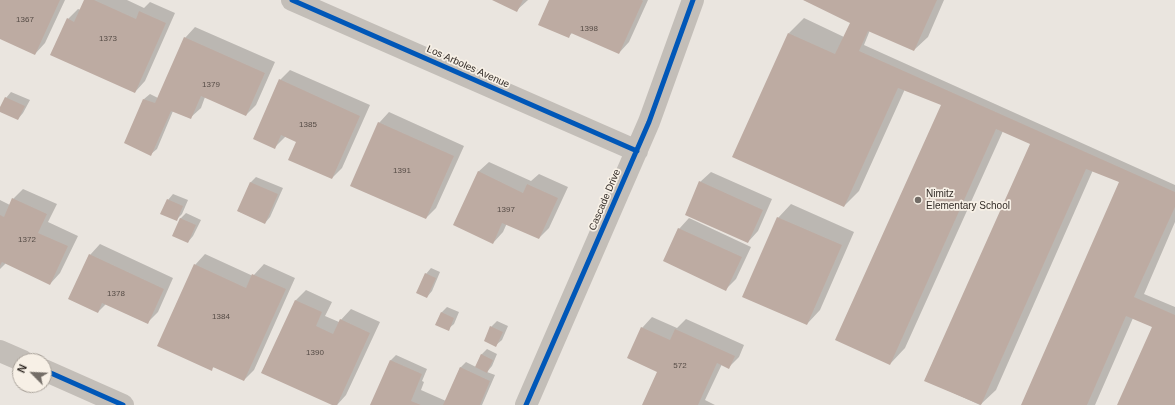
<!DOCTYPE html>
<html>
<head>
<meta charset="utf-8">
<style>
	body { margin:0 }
	#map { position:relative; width:1175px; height:405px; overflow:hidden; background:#eae5df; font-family:Arial,sans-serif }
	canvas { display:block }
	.north { position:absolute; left:12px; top:353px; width:40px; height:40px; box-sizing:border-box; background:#f7f0e6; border:1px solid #a9a29a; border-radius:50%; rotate:294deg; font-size:11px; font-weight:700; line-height:16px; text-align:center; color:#332c27 }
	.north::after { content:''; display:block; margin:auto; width:14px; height:18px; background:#736d67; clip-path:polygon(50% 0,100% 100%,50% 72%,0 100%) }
</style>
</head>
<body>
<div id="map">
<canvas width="1175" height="405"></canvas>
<div class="north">N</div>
</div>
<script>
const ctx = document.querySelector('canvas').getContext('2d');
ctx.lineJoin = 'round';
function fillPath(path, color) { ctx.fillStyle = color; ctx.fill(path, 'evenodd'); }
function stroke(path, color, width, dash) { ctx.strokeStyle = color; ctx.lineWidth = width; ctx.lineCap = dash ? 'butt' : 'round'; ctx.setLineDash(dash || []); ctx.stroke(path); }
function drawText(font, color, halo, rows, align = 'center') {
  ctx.font = font + ' Arial,sans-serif'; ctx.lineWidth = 3.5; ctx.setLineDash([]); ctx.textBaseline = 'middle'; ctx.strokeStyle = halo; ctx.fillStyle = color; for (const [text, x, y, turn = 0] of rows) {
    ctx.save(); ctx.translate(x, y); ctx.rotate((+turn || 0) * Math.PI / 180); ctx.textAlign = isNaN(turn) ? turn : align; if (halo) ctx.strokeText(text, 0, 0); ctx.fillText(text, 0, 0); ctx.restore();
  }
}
fillPath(new Path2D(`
	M 0,0 L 65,0 L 45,43 L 35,54 L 0,38 Z
	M 85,0 L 127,0 L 144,8 L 150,2 L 175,13 L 145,81 L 135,92 L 68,19 L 78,9 L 81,10 Z
	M 495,0 L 528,0 L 517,10 Z
	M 550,0 L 648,0 L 629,42 L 619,53 L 573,32 L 568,37 Z
	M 804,0 L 944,0 L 928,37 L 914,50 L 870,30 L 864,45 L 1175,185 L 1175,222 L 1144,294 L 1175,307 L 1175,405 L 1118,405 L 1153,327 L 1133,318 L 1095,405 L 1022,405 L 1120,182 L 1093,170 L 996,390 L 980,405 L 925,380 L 1032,143 L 1003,131 L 905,348 L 890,364 L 942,104 L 905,89 L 859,191 L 844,206 L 789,33 L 804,18 L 844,37 L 851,22 Z
	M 195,27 L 275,62 L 256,105 L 246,115 L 205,97 L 201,108 L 190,118 L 173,111 L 157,149 L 151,154 L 144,99 L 150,94 L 158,98 L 185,38 Z
	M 290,70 L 370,105 L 342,168 L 332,178 L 298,141 L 286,136 L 275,147 L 280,80 Z
	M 11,92 L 30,100 L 23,113 L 18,119 L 0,111 L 6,98 Z
	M 389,112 L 464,146 L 436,208 L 426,218 L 379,123 Z
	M 489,162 L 531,181 L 539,174 L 568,187 L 549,228 L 539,238 L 507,223 L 503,232 L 493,243 L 478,172 Z
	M 711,172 L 772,199 L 758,231 L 748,242 L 700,182 Z
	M 256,177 L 283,188 L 270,217 L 265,223 L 238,211 L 251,182 Z
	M 23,189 L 57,204 L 48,222 L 78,236 L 60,273 L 50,284 L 6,263 L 0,269 L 0,200 L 10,205 L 13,199 Z
	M 173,194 L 188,200 L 182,214 L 176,220 L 168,200 Z
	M 791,204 L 854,232 L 820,310 L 807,324 L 778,218 Z
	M 186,213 L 201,220 L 193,236 L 188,242 L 180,219 Z
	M 689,218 L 751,247 L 736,279 L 726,289 L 679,229 Z
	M 100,244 L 173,278 L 158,312 L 147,323 L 106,304 L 98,312 L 90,255 Z
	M 205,254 L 253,276 L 264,264 L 295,278 L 254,370 L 244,380 L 214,367 L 211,369 L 195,265 Z
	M 431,268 L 440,272 L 432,291 L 427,297 L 426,274 Z
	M 306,290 L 332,302 L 325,316 L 339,322 L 351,309 L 380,322 L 346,395 L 337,405 L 262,372 L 296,300 Z
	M 447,307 L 459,312 L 454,324 L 448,329 L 436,324 L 442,312 Z
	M 652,317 L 677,328 L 686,319 L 744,345 L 739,357 L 729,367 L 722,364 L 705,400 L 715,405 L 643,405 L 658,371 L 642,328 Z
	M 497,321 L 508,326 L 502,340 L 496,345 L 491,327 Z
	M 487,349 L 497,354 L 492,366 L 487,372 L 495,375 L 482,405 L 371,405 L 391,360 L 396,355 L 427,369 L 422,381 L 424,382 L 421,390 L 446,401 L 460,368 L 466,362 L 476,367 L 481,355 Z`), '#0003');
fillPath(new Path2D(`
	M 0,0 L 60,0 L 35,55 L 0,39 Z
	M 84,0 L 94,0 L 136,19 L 139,11 L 166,23 L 135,93 L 50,55 L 67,18 L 74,22 Z
	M 492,0 L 523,0 L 517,12 Z
	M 549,0 L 642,0 L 643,1 L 619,54 L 571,33 L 569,38 L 538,25 Z
	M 803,0 L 937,0 L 914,51 L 868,31 L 859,51 L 1175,192 L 1175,207 L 1134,297 L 1175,315 L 1175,405 L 1117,405 L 1152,327 L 1126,316 L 1087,405 L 1021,405 L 1119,182 L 1086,169 L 981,405 L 924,381 L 1030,144 L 996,129 L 890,365 L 835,340 L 941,105 L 898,88 L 844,207 L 732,157 L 788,33 L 835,54 L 850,23 Z
	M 184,37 L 265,73 L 246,116 L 201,96 L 191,119 L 171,111 L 151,156 L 124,143 L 143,99 L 155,103 Z
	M 279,79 L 360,116 L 332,179 L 288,160 L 296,142 L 281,135 L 275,149 L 253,139 Z
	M 5,97 L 25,106 L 18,120 L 0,112 L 0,107 Z
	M 378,122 L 454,156 L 426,219 L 350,186 Z
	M 478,171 L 523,193 L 527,184 L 558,198 L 539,239 L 502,223 L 493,244 L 453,225 Z
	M 699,181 L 763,210 L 748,243 L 685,215 Z
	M 250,182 L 278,194 L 265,224 L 237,211 Z
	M 12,198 L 47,214 L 38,233 L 68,246 L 50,285 L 2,262 L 0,266 L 0,215 L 4,217 Z
	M 167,199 L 183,206 L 177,221 L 160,214 Z
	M 777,217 L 842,245 L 807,325 L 742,297 Z
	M 180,218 L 196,225 L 188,243 L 172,236 Z
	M 678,228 L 742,257 L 726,291 L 663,261 Z
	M 89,254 L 164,289 L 148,324 L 102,303 L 98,313 L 68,299 Z
	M 194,264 L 246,288 L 252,274 L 286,289 L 244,381 L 213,367 L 212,371 L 157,346 Z
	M 425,273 L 436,278 L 427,298 L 416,293 Z
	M 295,300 L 322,312 L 316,326 L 333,334 L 340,319 L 370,333 L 337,405 L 332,405 L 261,373 Z
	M 441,312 L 454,318 L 449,331 L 435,325 Z
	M 490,326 L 503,332 L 496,347 L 484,341 Z
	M 641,327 L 670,340 L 675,329 L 735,356 L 729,369 L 717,363 L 698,405 L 642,405 L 657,372 L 627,358 Z
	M 481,354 L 493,360 L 487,373 L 475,367 Z
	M 390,360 L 422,374 L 411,401 L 421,405 L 370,405 Z
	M 460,367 L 490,381 L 480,405 L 443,405 Z`), '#bdaba2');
stroke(new Path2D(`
	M 292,0 L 637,151
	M 0,351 L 23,361
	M 44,370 L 123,405
	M 526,405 L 649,122 L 693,0`), '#c3beb8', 22);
stroke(new Path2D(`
	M 292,0 L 637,151
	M 44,370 L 123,405
	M 526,405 L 649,122 L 693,0`), '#0057b8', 5);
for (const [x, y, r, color] of [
	[918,200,4,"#736d67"]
]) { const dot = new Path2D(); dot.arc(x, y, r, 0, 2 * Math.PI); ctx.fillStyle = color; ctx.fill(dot); stroke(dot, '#f7f0e6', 1.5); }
drawText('8px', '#564c46', null, [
	["1367",25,20],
	["1398",589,29],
	["1373",108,39],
	["1379",211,85],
	["1385",308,125],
	["1391",402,171],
	["1397",506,210],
	["1372",27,240],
	["1378",116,294],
	["1384",221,317],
	["1390",315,353],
	["572",680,366]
]);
drawText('10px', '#332c27', '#f7f0e6', [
	["Los Arboles Avenue",468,67,24],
	["Cascade Drive",605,200,-67]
]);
drawText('10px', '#332c27', '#f7f0e6', [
	["Nimitz",926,194],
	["Elementary School",926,206]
], 'left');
</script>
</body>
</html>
